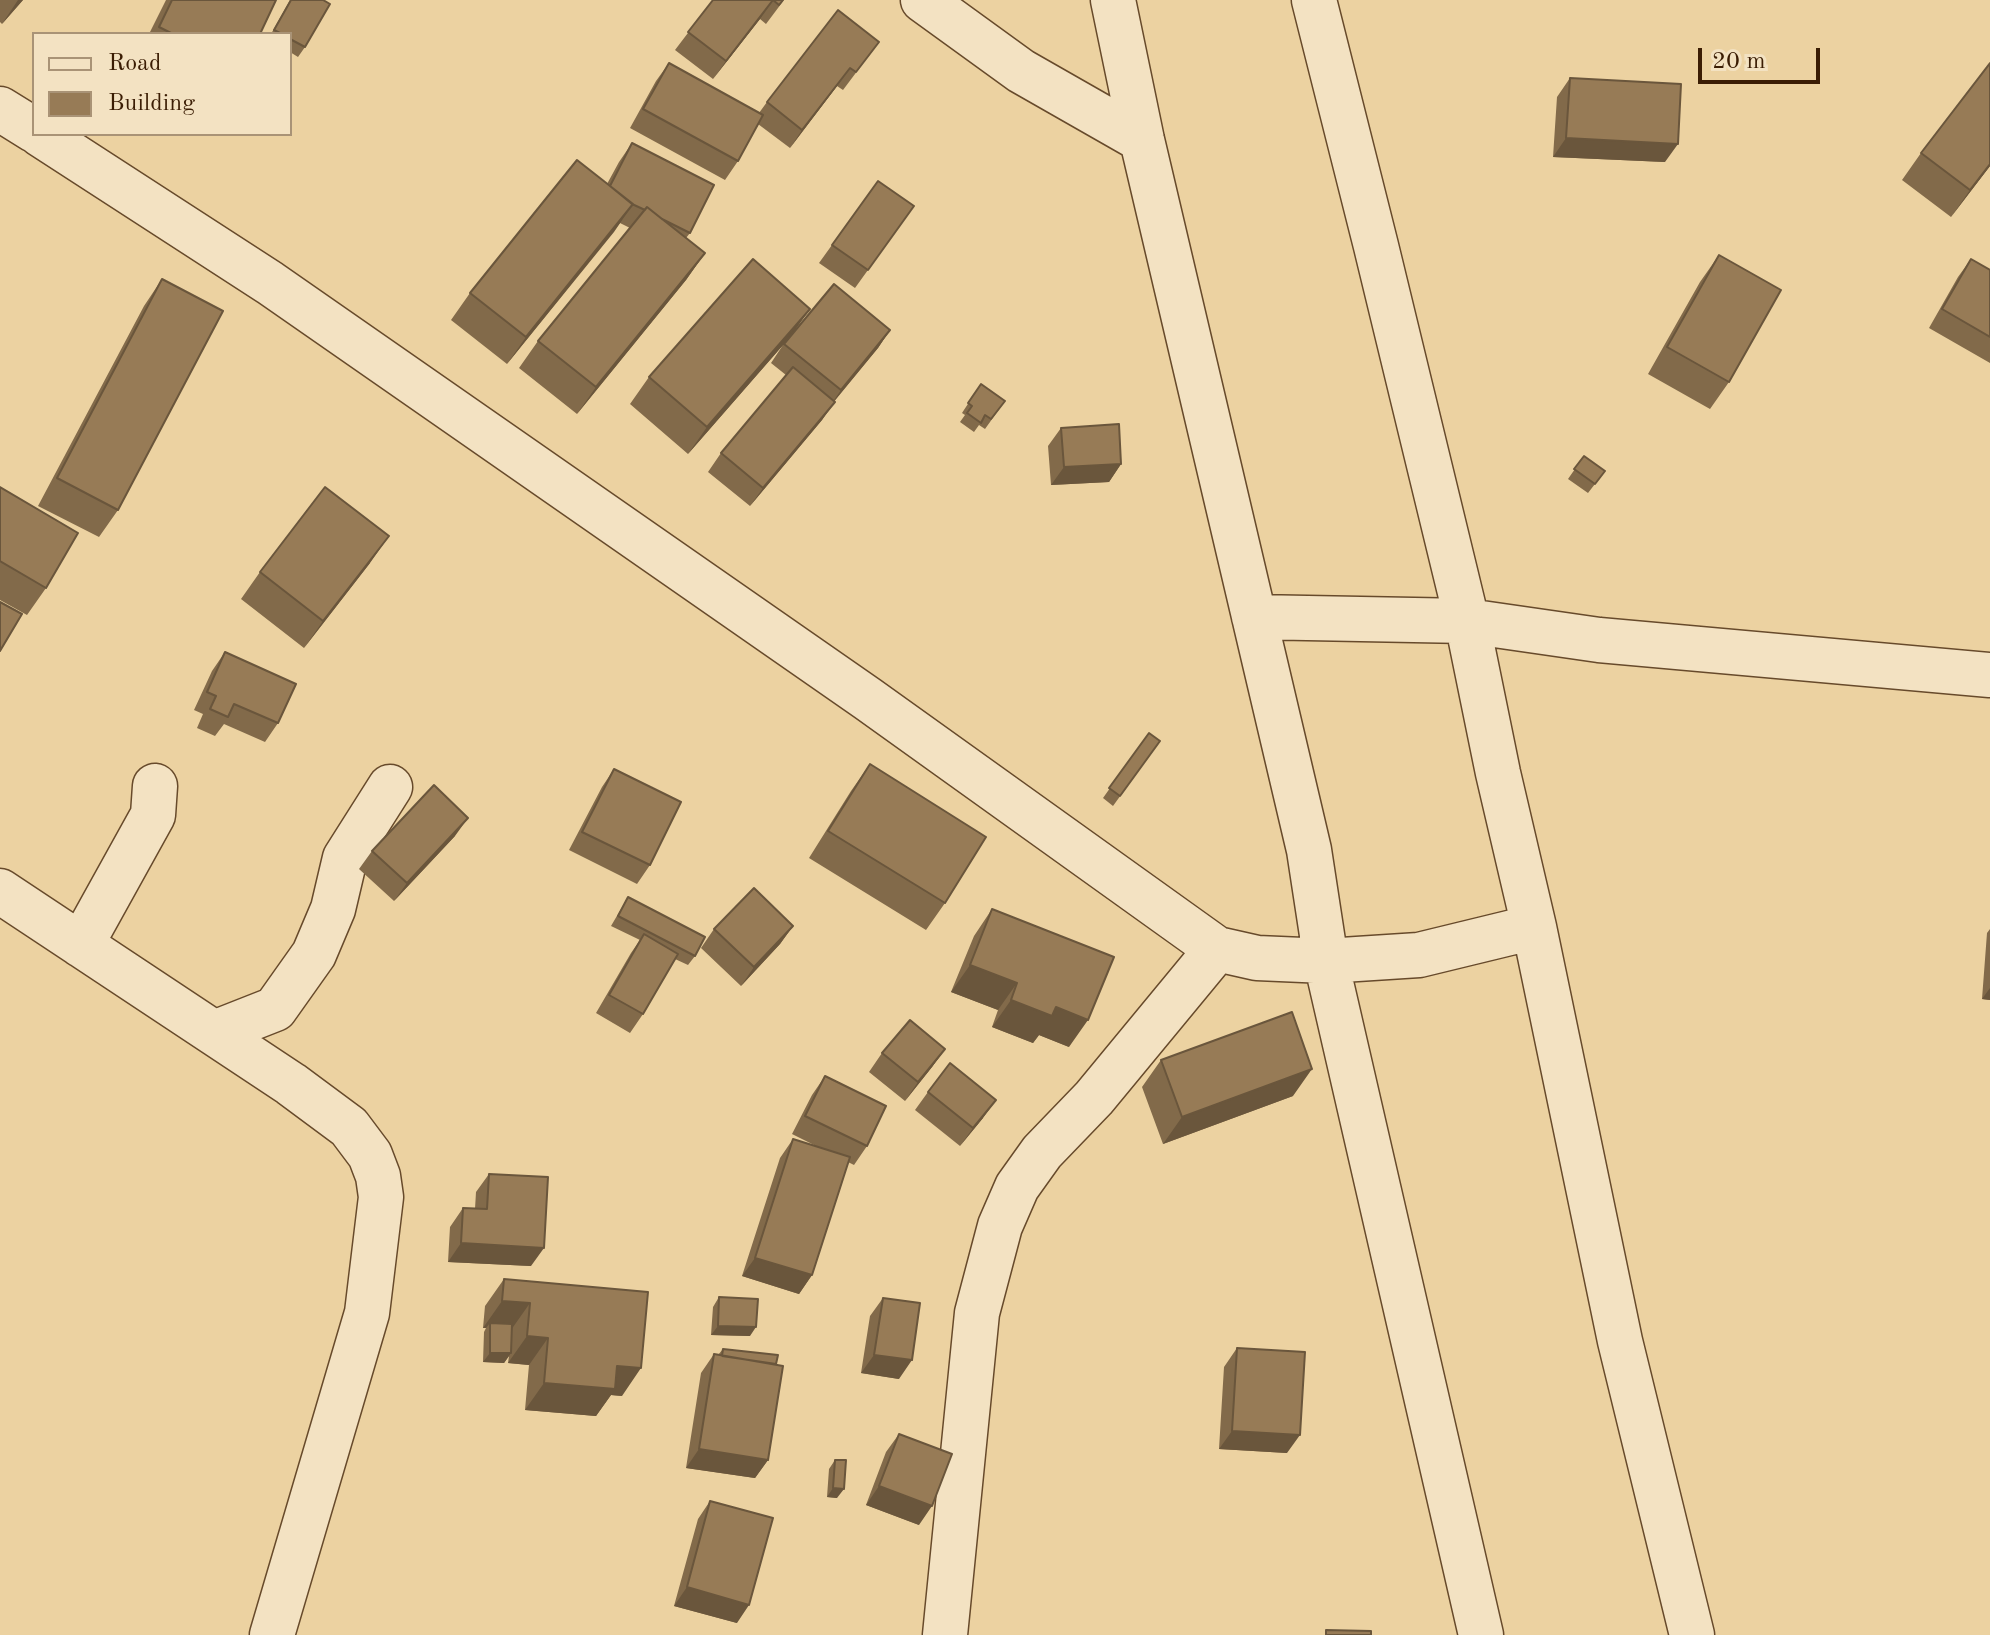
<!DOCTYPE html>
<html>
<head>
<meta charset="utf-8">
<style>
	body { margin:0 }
	#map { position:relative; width:1990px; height:1635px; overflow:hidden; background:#ecd2a1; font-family:"Old Standard TT",serif }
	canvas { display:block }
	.legend { position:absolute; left:32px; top:32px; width:260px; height:104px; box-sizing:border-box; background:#f3e2c2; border:2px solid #a99376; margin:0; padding:10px 14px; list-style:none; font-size:24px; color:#3b1d04 }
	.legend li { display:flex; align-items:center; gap:16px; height:40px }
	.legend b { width:40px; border:2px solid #a99376 }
	.scale { position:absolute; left:1698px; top:48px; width:122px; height:36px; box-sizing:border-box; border:4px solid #3b1d04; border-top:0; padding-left:10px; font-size:24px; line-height:28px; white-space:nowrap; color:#3b1d04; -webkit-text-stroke:6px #f3e2c2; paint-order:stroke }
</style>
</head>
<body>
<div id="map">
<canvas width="1990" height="1635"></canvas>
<ul class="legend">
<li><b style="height:10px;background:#f3e2c2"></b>Road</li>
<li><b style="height:22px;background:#977b56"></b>Building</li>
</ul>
<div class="scale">20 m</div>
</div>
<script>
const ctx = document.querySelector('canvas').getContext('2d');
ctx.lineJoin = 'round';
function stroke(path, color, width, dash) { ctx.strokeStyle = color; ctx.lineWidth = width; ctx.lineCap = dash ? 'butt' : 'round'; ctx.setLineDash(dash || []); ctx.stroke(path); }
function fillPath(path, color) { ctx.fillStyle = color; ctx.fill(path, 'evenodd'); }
const minor = new Path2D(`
	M 923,0 L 1021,71 L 1142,140
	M 1113,0 L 1142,140 L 1309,850 L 1326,961 L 1481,1635
	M 1314,0 L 1376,246 L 1467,621 L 1498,773 L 1534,927 L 1620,1341 L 1692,1635
	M 0,109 L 34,130
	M 40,134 L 270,283 L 868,699 L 1217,949 L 1257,958 L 1326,961 L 1419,955 L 1534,927
	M 1254,617 L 1467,621 L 1599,640 L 1990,675
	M 0,891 L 291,1084 L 349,1127 L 370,1155 L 378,1176 L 381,1197 L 367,1313 L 272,1635
	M 81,945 L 153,815 L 155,786
	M 214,1033 L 275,1009 L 314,954 L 333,909 L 345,858 L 390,787
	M 945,1635 L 977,1313 L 1000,1226 L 1017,1187 L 1042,1152 L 1094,1098 L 1217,949`);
stroke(minor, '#674a2b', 47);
stroke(minor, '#f3e2c2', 44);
fillPath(new Path2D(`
	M 0,0 L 23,0 L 2,24 L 0,22 Z
	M 166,0 L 275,0 L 260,34 L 149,34 Z
	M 290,0 L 323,0 L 305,47 L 298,57 L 290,52 L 290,34 L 271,34 Z
	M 713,0 L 784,0 L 766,24 L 760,19 L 713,79 L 675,50 Z
	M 879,42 L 843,90 L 837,86 L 790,148 L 758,124 L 738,161 L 725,180 L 630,128 L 656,81 L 669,63 L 759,113 L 767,102 Z
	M 1990,63 L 1990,166 L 1951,217 L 1902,180 L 1921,153 Z
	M 1570,78 L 1665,162 L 1553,157 L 1557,97 Z
	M 632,143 L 690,233 L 686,238 L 705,253 L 686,280 L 577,414 L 519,368 L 538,341 L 630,228 L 620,223 L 507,364 L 451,320 L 470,293 L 607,184 L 619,162 Z
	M 878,181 L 914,206 L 855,288 L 819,263 Z
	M 1719,255 L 1729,382 L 1710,409 L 1648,374 L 1700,282 Z
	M 1971,259 L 1990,270 L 1990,363 L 1929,328 L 1958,277 Z
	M 162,279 L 118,510 L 99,537 L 38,506 L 144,306 Z
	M 890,330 L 878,348 L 834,401 L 822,420 L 750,506 L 708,472 L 721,453 L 786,375 L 771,363 L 783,345 L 688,454 L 630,404 L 649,377 L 795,331 Z
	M 981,384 L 1005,401 L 985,429 L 979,425 L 974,432 L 960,422 L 965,415 L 962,413 Z
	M 1061,428 L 1121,464 L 1109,482 L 1051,485 L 1048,446 Z
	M 1584,456 L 1605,471 L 1588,493 L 1568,479 Z
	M 0,487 L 46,588 L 27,615 L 0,600 Z
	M 370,563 L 304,648 L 241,599 L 260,572 Z
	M 225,652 L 278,723 L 265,742 L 224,724 L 215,736 L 197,728 L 203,714 L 194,710 L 212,671 Z
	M 1149,733 L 1160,741 L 1113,806 L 1103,798 Z
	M 870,764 L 945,903 L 926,930 L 809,858 L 851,791 Z
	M 614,769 L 650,865 L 637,884 L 569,850 L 602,787 Z
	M 455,836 L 394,901 L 359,869 L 372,851 Z
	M 628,897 L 695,956 L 688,965 L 675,959 L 643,1014 L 630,1033 L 596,1013 L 631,953 L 640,940 L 611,926 Z
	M 992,909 L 1069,1047 L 1039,1035 L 1033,1043 L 992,1027 L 998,1010 L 951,992 L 974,936 Z
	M 793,926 L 780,944 L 741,986 L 701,948 L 714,929 Z
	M 1990,929 L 1990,1000 L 1982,999 L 1987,933 Z
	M 945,1049 L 932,1067 L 905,1101 L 869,1072 L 882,1053 Z
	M 1161,1060 L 1293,1096 L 1163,1144 L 1142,1087 Z
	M 825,1076 L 867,1146 L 854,1165 L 848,1162 L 812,1275 L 799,1294 L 742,1276 L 780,1158 L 793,1139 L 818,1147 L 792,1134 L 812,1095 Z
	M 928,1092 L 983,1118 L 960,1146 L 915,1110 Z
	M 489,1174 L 531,1266 L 448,1262 L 450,1227 L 463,1208 L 475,1209 L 476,1192 Z
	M 504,1279 L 622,1396 L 611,1395 L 596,1416 L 525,1410 L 529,1365 L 508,1363 L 509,1356 L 504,1363 L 483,1362 L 484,1332 L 486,1328 L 483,1328 L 485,1306 Z
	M 719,1297 L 750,1336 L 711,1335 L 713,1307 Z
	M 883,1298 L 899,1379 L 861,1373 L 870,1316 Z
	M 1237,1348 L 1287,1453 L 1219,1449 L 1224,1367 Z
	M 723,1349 L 768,1460 L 755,1478 L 686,1468 L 701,1373 L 714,1354 L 718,1355 Z
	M 899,1434 L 919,1525 L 866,1505 L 886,1452 Z
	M 835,1460 L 837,1498 L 827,1497 L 829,1469 Z
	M 710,1501 L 737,1623 L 674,1606 L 698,1519 Z`), '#826a4a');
fillPath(new Path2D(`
	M 18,0 L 23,0 L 2,24 Z
	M 773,0 L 760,19 L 713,79 L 726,61 Z
	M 850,68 L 837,86 L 790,148 L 802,130 Z
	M 1566,138 L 1678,144 L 1665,162 L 1553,157 Z
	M 1990,164 L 1990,166 L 1951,217 L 1970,190 Z
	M 633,204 L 614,232 L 507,364 L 526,337 Z
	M 705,253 L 686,280 L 577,414 L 596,387 Z
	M 810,309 L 791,336 L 688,454 L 707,427 Z
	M 890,330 L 878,348 L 828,409 L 841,390 Z
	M 835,402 L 822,420 L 750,506 L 763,488 Z
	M 1121,464 L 1109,482 L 1051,485 L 1064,467 Z
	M 389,536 L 370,563 L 304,648 L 323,621 Z
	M 468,818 L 455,836 L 394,901 L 407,883 Z
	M 793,926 L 780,944 L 741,986 L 754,967 Z
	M 970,965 L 1017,983 L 998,1010 L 951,992 Z
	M 1990,988 L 1990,1000 L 1982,999 Z
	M 1011,1000 L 1056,1007 L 1088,1020 L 1069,1047 L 1039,1035 L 1033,1043 L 992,1027 Z
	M 945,1049 L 932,1067 L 905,1101 L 918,1082 Z
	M 1312,1069 L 1293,1096 L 1163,1144 L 1182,1117 Z
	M 996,1100 L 983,1118 L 960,1146 L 973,1128 Z
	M 461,1243 L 544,1248 L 531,1266 L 448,1262 Z
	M 755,1258 L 812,1275 L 799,1294 L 742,1276 Z
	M 502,1301 L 530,1303 L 511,1330 L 490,1323 L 486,1328 L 483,1328 Z
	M 718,1326 L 756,1327 L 750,1336 L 711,1335 Z
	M 527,1336 L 548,1338 L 529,1365 L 508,1363 Z
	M 490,1353 L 511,1353 L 504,1363 L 483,1362 Z
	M 874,1355 L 912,1360 L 899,1379 L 861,1373 Z
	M 617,1366 L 641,1368 L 622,1396 L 611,1395 L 596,1416 L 525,1410 L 544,1383 Z
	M 1232,1431 L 1300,1435 L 1287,1453 L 1219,1449 Z
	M 699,1449 L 768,1460 L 755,1478 L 686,1468 Z
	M 879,1486 L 932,1506 L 919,1525 L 866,1505 Z
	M 833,1488 L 844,1489 L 837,1498 L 827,1497 Z
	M 687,1587 L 749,1605 L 737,1623 L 674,1606 Z`), '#6a563c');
const building = new Path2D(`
	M 172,0 L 276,0 L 260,34 L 173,34 L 159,27 Z
	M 291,0 L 323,0 L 330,4 L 305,47 L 290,39 L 290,34 L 282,34 L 274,30 Z
	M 713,0 L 783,0 L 779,5 L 773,0 L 726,61 L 688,32 Z
	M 838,10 L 879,42 L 856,72 L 850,68 L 802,130 L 767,102 Z
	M 669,63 L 763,115 L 738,161 L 643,109 Z
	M 1990,63 L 1990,164 L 1970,190 L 1921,153 Z
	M 1570,78 L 1681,84 L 1678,144 L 1566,138 Z
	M 632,143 L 714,185 L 690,233 L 662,219 L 647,207 L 645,210 L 632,204 L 610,186 Z
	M 577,160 L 633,204 L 526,337 L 470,293 Z
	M 878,181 L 914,206 L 868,270 L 832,245 Z
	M 647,207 L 705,253 L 596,387 L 538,341 Z
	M 1719,255 L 1781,290 L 1729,382 L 1667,347 Z
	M 753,259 L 810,309 L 707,427 L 649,377 Z
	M 1971,259 L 1990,270 L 1990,337 L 1942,309 Z
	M 162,279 L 223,311 L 118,510 L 57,478 Z
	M 834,284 L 890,330 L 841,390 L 784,344 Z
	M 793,367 L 835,402 L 763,488 L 721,453 Z
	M 981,384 L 1005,401 L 991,419 L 985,415 L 981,423 L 967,413 L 972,406 L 968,403 Z
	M 1119,424 L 1121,464 L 1064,467 L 1061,428 Z
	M 1584,456 L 1605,471 L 1595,484 L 1574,469 Z
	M 0,487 L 78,533 L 46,588 L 0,561 Z
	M 325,487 L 389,536 L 323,621 L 260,572 Z
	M 0,602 L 22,614 L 0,651 Z
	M 225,652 L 296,684 L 278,723 L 234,704 L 228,717 L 210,709 L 216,696 L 207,692 Z
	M 1149,733 L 1160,741 L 1120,796 L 1109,788 Z
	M 870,764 L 986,837 L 945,903 L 828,831 Z
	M 614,769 L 681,802 L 650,865 L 582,832 Z
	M 434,785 L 468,818 L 407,883 L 372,851 Z
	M 754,888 L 793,926 L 754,967 L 714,929 Z
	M 628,897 L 705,937 L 695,956 L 618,916 Z
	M 992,909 L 1114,957 L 1088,1020 L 1056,1007 L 1052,1016 L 1011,1000 L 1017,983 L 970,965 Z
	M 644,934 L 678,954 L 643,1014 L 609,995 Z
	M 1292,1012 L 1312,1069 L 1182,1117 L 1161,1060 Z
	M 910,1020 L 945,1049 L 918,1082 L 882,1053 Z
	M 950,1063 L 996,1100 L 973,1128 L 928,1092 Z
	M 825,1076 L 886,1106 L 867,1146 L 805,1116 Z
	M 793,1139 L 850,1157 L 812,1275 L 755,1258 Z
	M 489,1174 L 548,1177 L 544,1248 L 461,1243 L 463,1208 L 487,1209 Z
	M 504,1279 L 648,1292 L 641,1368 L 617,1366 L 615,1389 L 544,1383 L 548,1338 L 527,1336 L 530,1303 L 502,1301 Z
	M 719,1297 L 758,1299 L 756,1327 L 718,1326 Z
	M 883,1298 L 920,1303 L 912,1360 L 874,1355 Z
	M 490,1323 L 512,1324 L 511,1353 L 490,1353 Z
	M 1237,1348 L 1305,1352 L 1300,1435 L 1232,1431 Z
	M 723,1349 L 778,1355 L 776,1364 L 722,1356 Z
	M 714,1354 L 783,1366 L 768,1460 L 699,1449 Z
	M 899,1434 L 952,1454 L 932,1506 L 879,1486 Z
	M 835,1460 L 846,1460 L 844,1489 L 833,1488 Z
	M 710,1501 L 773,1518 L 749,1605 L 687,1587 Z
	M 1326,1630 L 1371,1631 L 1371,1635 L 1326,1635 Z`);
fillPath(building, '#977b56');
stroke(building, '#6a563c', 2);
</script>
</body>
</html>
